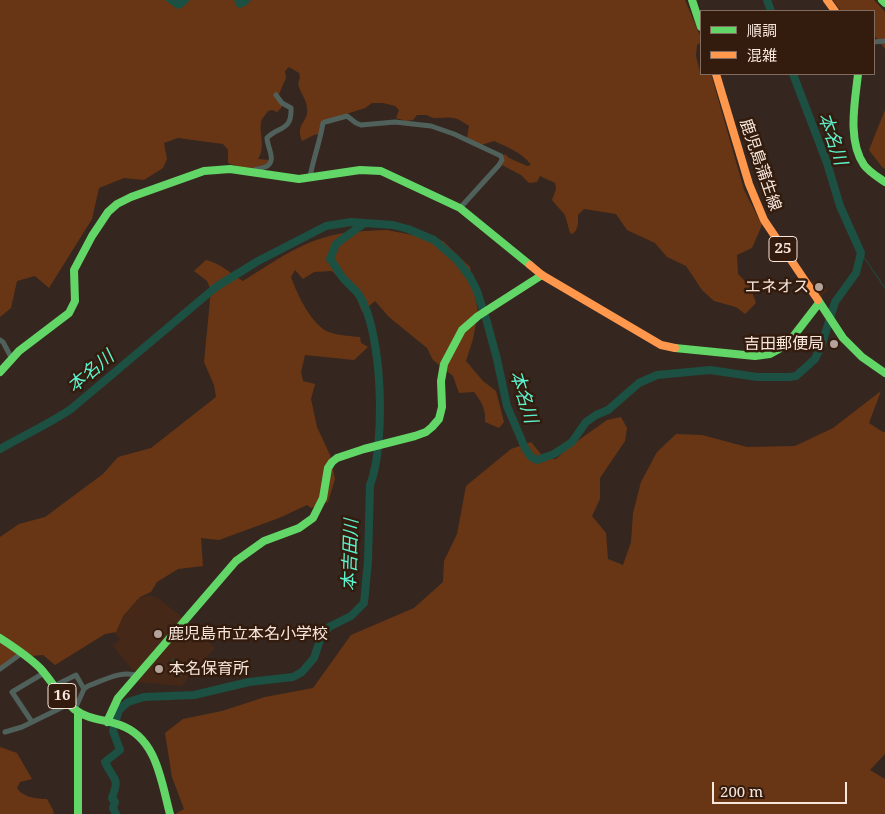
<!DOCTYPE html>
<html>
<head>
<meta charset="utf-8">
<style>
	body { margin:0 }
	#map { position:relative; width:885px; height:814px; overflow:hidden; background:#35271f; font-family:"Noto Serif","Noto Sans JP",serif }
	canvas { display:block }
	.legend { position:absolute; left:700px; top:10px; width:175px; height:65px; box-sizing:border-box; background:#331b0d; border:1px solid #826c60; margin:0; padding:6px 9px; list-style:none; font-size:15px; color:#f8e6dd }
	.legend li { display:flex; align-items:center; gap:10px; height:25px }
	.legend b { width:25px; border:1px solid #826c60 }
	.scale { position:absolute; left:712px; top:782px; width:135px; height:22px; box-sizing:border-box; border:2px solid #f8e6dd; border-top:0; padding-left:6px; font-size:15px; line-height:18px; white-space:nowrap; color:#f8e6dd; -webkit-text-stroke:4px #331b0d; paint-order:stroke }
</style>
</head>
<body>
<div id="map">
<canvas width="885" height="814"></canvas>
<ul class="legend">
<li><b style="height:6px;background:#63d668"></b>順調</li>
<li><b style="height:6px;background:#ff974d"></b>混雑</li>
</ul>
<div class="scale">200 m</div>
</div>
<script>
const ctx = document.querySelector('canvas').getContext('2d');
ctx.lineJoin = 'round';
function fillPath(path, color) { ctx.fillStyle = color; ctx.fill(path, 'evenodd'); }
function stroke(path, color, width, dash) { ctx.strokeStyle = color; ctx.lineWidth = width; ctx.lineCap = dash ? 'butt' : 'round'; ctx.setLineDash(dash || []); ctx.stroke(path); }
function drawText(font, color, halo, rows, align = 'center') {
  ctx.font = font + ' "Noto Serif","Noto Sans JP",serif'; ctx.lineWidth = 5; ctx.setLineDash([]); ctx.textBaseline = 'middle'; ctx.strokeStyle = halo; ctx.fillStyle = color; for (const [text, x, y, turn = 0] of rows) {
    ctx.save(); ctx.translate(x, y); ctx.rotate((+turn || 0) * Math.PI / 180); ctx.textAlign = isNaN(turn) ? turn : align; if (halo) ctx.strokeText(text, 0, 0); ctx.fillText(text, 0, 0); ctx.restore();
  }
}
fillPath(new Path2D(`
	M 815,280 L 817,283 L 820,280 L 828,291 L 820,297 L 810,283 Z
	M 149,595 L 158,598 L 182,617 L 215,648 L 203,661 L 197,666 L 182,686 L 136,682 L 137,671 L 133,671 L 113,646 L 120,639 L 111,629 L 140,598 Z`), '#452817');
fillPath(new Path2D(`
	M 0,0 L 685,0 L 701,38 L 701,42 L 697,45 L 696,56 L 700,72 L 701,74 L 711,74 L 744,190 L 762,225 L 752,248 L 737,255 L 738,274 L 750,286 L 756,303 L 745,314 L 736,307 L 714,301 L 702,290 L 686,266 L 667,257 L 655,243 L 627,230 L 616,214 L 584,209 L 578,215 C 578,222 579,230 572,234 L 570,233 L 565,215 L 552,200 L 556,189 L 555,183 L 540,176 L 537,182 L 529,183 L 521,175 L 500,164 L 503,156 L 505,154 L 509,158 L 527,166 L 531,165 C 523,153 507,147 494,141 L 481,145 L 467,138 L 469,126 C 464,123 458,118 453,118 C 444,116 435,121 427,115 L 417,115 L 413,120 L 406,121 L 396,118 L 399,110 L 395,106 L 383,103 L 372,103 L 365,108 L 324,121 L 320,134 L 314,135 L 302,141 C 295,122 309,123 307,108 C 307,97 294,87 300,78 L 299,73 L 289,67 L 285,71 L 286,78 L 279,94 L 282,107 L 277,112 L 272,110 L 268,111 C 266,114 262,118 261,122 C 259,134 266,147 258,159 L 269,160 L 268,164 L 249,169 L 230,164 L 228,163 L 228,150 L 223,144 L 178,138 L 164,143 L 167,159 L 163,168 L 144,180 L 124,178 L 99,188 L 92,219 L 49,288 L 35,276 L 17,281 L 11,308 L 0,317 Z
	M 833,0 L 874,0 L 885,12 L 885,49 L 874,35 L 874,11 L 841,11 Z
	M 885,110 L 885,169 L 882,167 L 869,150 Z
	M 387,230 L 443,241 L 470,267 L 478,312 L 473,339 L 466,361 L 483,381 L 496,391 L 504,422 L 499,428 L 485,422 C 486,409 481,401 474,392 L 459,393 L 453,376 L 433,360 L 427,348 L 389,317 L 375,301 L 362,312 L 356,296 L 332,271 L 314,272 L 303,279 L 295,270 L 291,277 C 297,294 313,329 332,333 C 341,336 351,336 360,337 L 361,343 L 368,347 L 354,360 L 305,355 L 301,372 L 303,381 L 315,384 L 311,399 L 317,427 L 330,455 L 335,479 L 328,502 L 311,508 L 307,505 L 279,518 L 219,540 L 201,538 L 203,566 L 178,569 L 157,582 L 151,592 L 140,597 L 123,616 L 116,632 L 105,634 L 55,665 L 43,655 L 19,657 L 0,671 L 0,537 L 19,524 L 45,517 L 103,474 L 118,457 L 151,448 L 216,397 L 214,385 L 204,362 L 211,290 L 207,281 L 194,271 L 206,260 C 220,263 231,274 243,281 C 269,265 296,245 326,237 C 346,231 367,231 387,230 Z
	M 881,391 L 869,423 L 883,432 L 885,432 L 885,754 L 870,770 L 885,779 L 885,814 L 175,814 L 184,809 L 172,777 L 165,733 L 183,719 L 222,711 L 265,697 L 313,688 L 351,635 L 414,608 L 443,582 L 444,561 L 457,534 L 466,486 L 511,449 L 531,442 L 545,459 L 556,459 L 569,447 L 607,420 L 621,417 L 627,428 L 625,441 L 600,478 L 600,499 L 592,516 L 606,533 L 608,559 L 623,565 L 631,542 L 633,513 L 641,482 L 657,452 L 676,434 L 702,435 L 747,447 L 795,446 L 833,428 Z
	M 0,747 L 17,753 L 32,779 L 20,782 L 17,788 C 22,797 37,799 47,799 L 53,810 L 54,814 L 0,814 Z`), '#693615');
fillPath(new Path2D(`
	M 165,0 L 190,0 L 183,7 L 177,9 Z
	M 234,0 L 251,0 L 247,5 L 240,8 L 237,7 Z
	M 174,658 L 180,664 L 183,661 L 189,667 L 181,676 L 169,664 Z`), '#1c5042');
stroke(new Path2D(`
	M 861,253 L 885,288`), '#1c5042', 1);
stroke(new Path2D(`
	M 767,0 L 771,11
	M 0,449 C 24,435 49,424 71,409 L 216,287 L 258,261 L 326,226 L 351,222 L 393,225 L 408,229 L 434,240 L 457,260 L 470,277 L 477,291 L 487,322 L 497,359 L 507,406 L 525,448 L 531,457 L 537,460 L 554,454 L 572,442 L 586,422 L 596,415 L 608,410 L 639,383 L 657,375 L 710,370 L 757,377 L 789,377 L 796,376 L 815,359 L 822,344 L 835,302 L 856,273 L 861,253 L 840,206 L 827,163 L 793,74
	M 116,814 L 113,808 L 115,802 L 112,798 C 120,776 114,782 105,762 L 120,750 L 113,731 L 114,726 L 119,710 L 128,702 L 144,697 L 194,695 L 249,682 L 293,677 L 302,672 L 314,658 L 321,637 L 329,627 L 351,616 L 364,603 L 368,561 L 370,485 C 386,445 383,331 359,295 C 355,289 348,284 343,278 C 338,272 335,265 330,259 L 336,244 L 363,224`), '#1c5042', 8);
stroke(new Path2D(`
	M 874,42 L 885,41
	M 249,172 C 254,169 259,169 265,167 C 278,162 267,147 267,138 C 278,126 292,132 291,108 L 282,103 L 276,95
	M 310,177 C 313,159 320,142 323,123 L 325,122 L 347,116 L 356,123 L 361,125 L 395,122 L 431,126 L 454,134 L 501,156 L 502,160 L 499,165 L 460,208
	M 0,340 L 3,342 L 12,359
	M 0,669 L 22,653
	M 54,686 L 76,675 L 84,689
	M 75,709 L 84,689 L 88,686 C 102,681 123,669 138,676
	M 32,722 L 12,692 L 44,673
	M 5,732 L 22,727 L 69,704`), '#50615b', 5);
stroke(new Path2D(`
	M 692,0 L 701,27
	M 882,0 L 885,3
	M 858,74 C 855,102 847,140 864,165 C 869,172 878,177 885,182
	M 818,300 L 843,338 L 862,357 L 885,373
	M 675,348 L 755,356 L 770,354 L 779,349 L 792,338 L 819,303
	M 0,372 L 19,351 L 69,313 L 75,301 L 74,270 L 92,236 L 108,212 L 117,204 L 131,197 L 204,171 L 230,169 L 299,179 L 360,170 L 381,171 L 460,208 L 530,265
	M 0,638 C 14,647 28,656 40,668 C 52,681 60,697 74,709 C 88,720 104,719 120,725 C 157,738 161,781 170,814
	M 78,712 L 78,814
	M 107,722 L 118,698 L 236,561 L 264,541 L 299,528 L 313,518 L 323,498 L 328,468 L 332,462 L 337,458 L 364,449 L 415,436 L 426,432 L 432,427 L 439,419 L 442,407 L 441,381 L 444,364 L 462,330 L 478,316 L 542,275`), '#63d668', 8);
stroke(new Path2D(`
	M 827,0 L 835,11
	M 716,74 L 749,184 L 764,220 L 818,300
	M 530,265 L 542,275 L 661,345 L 675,348`), '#ff974d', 8);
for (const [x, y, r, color] of [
	[819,287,5,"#b4a39a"],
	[834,344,5,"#b4a39a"],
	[158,634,5,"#b4a39a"],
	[159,669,5,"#b4a39a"]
]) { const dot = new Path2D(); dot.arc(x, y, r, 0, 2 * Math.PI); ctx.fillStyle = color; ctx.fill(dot); stroke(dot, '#331b0d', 2); }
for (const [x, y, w] of [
	[783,249,28],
	[62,696,28]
]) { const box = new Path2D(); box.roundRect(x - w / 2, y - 12.5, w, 25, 4); ctx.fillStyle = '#331b0d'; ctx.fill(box); stroke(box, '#f8e6dd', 1); }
drawText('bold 15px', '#f8e6dd', null, [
	["25",783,249],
	["16",62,696]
]);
drawText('16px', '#f8e6dd', '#331b0d', [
	["鹿児島蒲生線",760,165,71]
]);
drawText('16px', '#f8e6dd', '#331b0d', [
	["エネオス",809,287],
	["吉田郵便局",824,344],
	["鹿児島市立本名小学校",168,634,"left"],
	["本名保育所",169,669,"left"]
], 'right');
drawText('italic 18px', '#5df2cf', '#331b0d', [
	["本名川",832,139,71],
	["本名川",91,372,-40],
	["本名川",523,397,73],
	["本吉田川",351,555,-88]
]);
</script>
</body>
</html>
